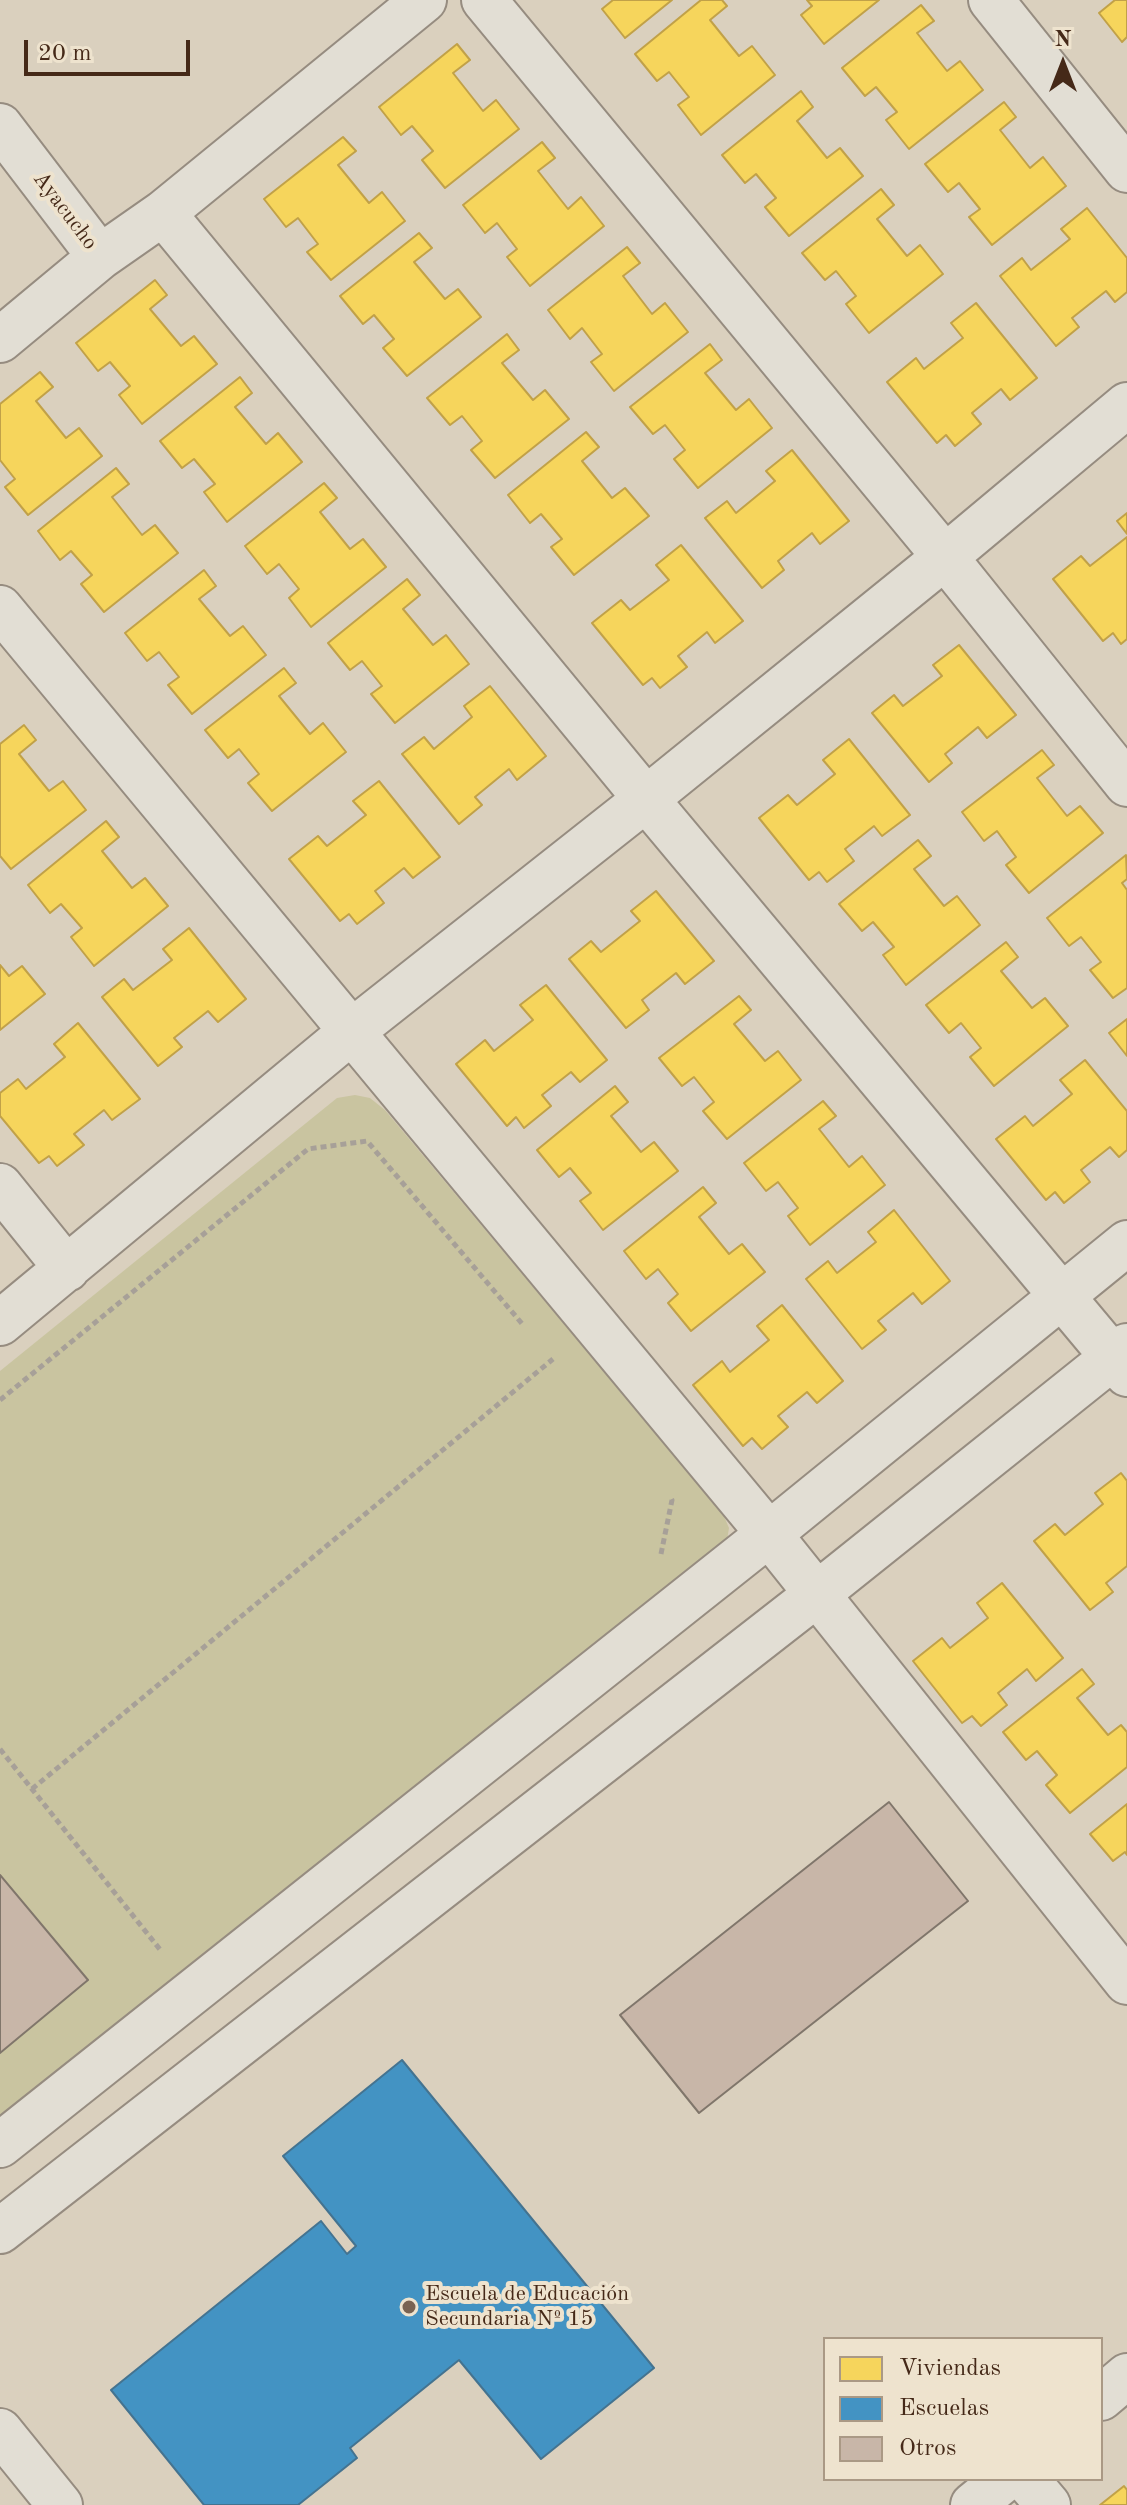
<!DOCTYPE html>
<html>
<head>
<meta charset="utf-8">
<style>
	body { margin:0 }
	#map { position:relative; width:1127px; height:2505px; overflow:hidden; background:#dad0be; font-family:"Old Standard TT",serif }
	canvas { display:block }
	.legend { position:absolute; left:823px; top:2337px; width:280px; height:144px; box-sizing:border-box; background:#eee3ce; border:2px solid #aa9985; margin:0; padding:10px 14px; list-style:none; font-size:24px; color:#452918 }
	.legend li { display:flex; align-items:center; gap:16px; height:40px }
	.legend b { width:40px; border:2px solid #aa9985 }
	.north { position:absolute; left:1023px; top:24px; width:80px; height:80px; -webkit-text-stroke:6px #eee3ce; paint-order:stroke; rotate:0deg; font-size:22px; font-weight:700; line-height:32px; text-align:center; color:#452918 }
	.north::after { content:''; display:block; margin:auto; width:28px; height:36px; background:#452918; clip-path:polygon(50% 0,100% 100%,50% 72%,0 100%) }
	.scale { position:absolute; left:24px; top:40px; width:166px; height:36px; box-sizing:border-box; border:4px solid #452918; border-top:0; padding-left:10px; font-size:24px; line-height:28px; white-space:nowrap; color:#452918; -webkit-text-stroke:6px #eee3ce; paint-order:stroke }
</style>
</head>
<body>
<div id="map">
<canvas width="1127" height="2505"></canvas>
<ul class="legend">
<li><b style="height:22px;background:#f6d55c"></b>Viviendas</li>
<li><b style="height:22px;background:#4393c3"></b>Escuelas</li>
<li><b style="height:22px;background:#c8b6a8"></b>Otros</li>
</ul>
<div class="north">N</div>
<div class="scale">20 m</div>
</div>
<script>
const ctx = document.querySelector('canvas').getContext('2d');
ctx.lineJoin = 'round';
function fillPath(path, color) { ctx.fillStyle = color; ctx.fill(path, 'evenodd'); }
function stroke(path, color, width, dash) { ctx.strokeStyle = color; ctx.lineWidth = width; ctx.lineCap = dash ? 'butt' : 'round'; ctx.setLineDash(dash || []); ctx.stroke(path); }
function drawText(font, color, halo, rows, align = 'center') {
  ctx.font = font + ' "Old Standard TT",serif'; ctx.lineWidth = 8; ctx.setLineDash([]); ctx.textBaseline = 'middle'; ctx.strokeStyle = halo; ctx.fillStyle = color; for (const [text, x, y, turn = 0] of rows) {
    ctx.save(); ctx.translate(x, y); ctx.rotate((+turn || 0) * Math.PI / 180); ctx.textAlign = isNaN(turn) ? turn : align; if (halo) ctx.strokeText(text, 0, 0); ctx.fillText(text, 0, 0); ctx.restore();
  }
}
fillPath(new Path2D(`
	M 355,1095 L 370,1098 L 385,1110 L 723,1514 L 729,1528 L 727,1540 L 0,2127 L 0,1371 L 337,1098 Z`), '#c9c4a0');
const homes = new Path2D(`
	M 613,0 L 672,0 L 625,38 L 602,9 Z
	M 701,0 L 722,0 L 727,6 L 710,20 L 739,56 L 752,46 L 775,75 L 701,135 L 678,105 L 689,97 L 669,72 L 657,81 L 635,54 Z
	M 807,0 L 879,0 L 824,44 L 801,15 L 812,6 Z
	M 1115,0 L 1127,0 L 1127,37 L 1122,42 L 1099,13 Z
	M 921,5 L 934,21 L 917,33 L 947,71 L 960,61 L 983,90 L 909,149 L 886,120 L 897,112 L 876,87 L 865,96 L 842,68 Z
	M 457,44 L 470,60 L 453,73 L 483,111 L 496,100 L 519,129 L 445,188 L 422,160 L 433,151 L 412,126 L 401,135 L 379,107 Z
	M 801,91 L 813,107 L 797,121 L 827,158 L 840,148 L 863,176 L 789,236 L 765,207 L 776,198 L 756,174 L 745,183 L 722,155 Z
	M 1004,102 L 1016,117 L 1000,130 L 1030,168 L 1043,157 L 1066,186 L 992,245 L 969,217 L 980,209 L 959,183 L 948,192 L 925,164 Z
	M 343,137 L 356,151 L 338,165 L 369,203 L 382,192 L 405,221 L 331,280 L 307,252 L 318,244 L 298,218 L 286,227 L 264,199 Z
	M 542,142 L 555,158 L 538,171 L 568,209 L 581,197 L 604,226 L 530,286 L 507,257 L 517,249 L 497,223 L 485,233 L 463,205 Z
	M 881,189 L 894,205 L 877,219 L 907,256 L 920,245 L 943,274 L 869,333 L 846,304 L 856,296 L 836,271 L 825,280 L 802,253 Z
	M 1087,208 L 1127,258 L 1127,292 L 1115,302 L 1106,291 L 1072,318 L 1079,327 L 1056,346 L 1000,276 L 1022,258 L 1031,270 L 1070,239 L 1061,229 Z
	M 419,233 L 432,248 L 414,262 L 445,299 L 458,289 L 481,317 L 407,376 L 383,348 L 394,339 L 374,315 L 363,324 L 340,296 Z
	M 627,247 L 640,263 L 623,276 L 652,314 L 665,303 L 688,332 L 614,391 L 591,362 L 602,354 L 582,328 L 570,339 L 548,310 Z
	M 155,280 L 167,295 L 150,309 L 181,346 L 194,336 L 217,364 L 142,424 L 119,395 L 130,386 L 110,362 L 98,371 L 76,343 Z
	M 976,303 L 1037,378 L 1010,400 L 1001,389 L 972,413 L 981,424 L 955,446 L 946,435 L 937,443 L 887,382 L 916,358 L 924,369 L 963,338 L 951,323 Z
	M 507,334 L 519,350 L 502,363 L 533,400 L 545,390 L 569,419 L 495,478 L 471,450 L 482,441 L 462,416 L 450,425 L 427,398 Z
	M 710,344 L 722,360 L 705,373 L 736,410 L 749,399 L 772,428 L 698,488 L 674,459 L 685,450 L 665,425 L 653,434 L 630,407 Z
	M 40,372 L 53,387 L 36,401 L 66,438 L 79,428 L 102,456 L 28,515 L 5,487 L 15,479 L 0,460 L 0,404 Z
	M 240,377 L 252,393 L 235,407 L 266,444 L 278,433 L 302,462 L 227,522 L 204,492 L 215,484 L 194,459 L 182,468 L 160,441 Z
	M 586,432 L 599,447 L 582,461 L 612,498 L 625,488 L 649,516 L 574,575 L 551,547 L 562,539 L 541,514 L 530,523 L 508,495 Z
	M 792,450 L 849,521 L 820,544 L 812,533 L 778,561 L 784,570 L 762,588 L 705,518 L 727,501 L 736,513 L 775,481 L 766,471 Z
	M 116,468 L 129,484 L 112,497 L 142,535 L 155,525 L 178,553 L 104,612 L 81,584 L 92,575 L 71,551 L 60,560 L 38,531 Z
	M 324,483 L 337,498 L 320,512 L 350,549 L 363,539 L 386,567 L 311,627 L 289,598 L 299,589 L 279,564 L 267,574 L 245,546 Z
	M 1127,513 L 1127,534 L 1117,521 Z
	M 1127,537 L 1127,639 L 1121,644 L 1113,633 L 1103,641 L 1053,579 L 1081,556 L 1090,566 Z
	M 681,545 L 743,621 L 715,643 L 707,632 L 678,656 L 687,667 L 660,688 L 652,678 L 643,685 L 592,623 L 621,600 L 630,610 L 669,580 L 656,565 Z
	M 204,570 L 216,586 L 199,599 L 230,636 L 243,626 L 266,655 L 192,714 L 168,685 L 179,677 L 159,652 L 147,661 L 125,633 Z
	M 407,579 L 420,595 L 403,609 L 433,645 L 446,635 L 469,664 L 395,723 L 371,694 L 382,686 L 362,661 L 350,670 L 328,643 Z
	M 959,645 L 1016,715 L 987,738 L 978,727 L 945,754 L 952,763 L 929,782 L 872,713 L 894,695 L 903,706 L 942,676 L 933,665 Z
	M 284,668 L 296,683 L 279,696 L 310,734 L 323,723 L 346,752 L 272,811 L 248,783 L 259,774 L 239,749 L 228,758 L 205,730 Z
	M 490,686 L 546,756 L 517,780 L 509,769 L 475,797 L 482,805 L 459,824 L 402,754 L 424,737 L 434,749 L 472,717 L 464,706 Z
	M 24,725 L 36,740 L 19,754 L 49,791 L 63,781 L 86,810 L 11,869 L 0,856 L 0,744 Z
	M 849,739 L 910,815 L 882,836 L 874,826 L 845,849 L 854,861 L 827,882 L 819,872 L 809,880 L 759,818 L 788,795 L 797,805 L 835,774 L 823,760 Z
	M 1042,750 L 1054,765 L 1037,778 L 1067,816 L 1080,806 L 1103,833 L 1029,893 L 1006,865 L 1016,857 L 997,831 L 984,841 L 962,812 Z
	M 379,781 L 440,857 L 413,878 L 404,868 L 375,891 L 384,903 L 357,924 L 349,914 L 340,921 L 289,859 L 318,836 L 327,846 L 366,815 L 353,801 Z
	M 106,821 L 119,837 L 102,851 L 132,888 L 145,878 L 168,906 L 94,966 L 71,937 L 82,928 L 61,904 L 50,913 L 28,885 Z
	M 918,840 L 931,856 L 914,869 L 944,906 L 957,896 L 980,925 L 906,985 L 883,955 L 894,947 L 873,922 L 862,931 L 839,904 Z
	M 1126,855 L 1127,879 L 1122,883 L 1127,890 L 1127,988 L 1113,998 L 1090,970 L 1101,962 L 1081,937 L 1069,946 L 1047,918 Z
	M 656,891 L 714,961 L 685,984 L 676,973 L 642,1000 L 649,1010 L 626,1028 L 569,959 L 591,941 L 601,952 L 640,921 L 631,911 Z
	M 189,928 L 246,999 L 218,1022 L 208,1011 L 174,1038 L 182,1047 L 158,1066 L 102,997 L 124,979 L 133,990 L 172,960 L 163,949 Z
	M 1006,942 L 1018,957 L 1001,971 L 1032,1008 L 1045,998 L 1068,1026 L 994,1086 L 970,1057 L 981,1048 L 961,1023 L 949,1033 L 926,1005 Z
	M 0,965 L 9,976 L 22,966 L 45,994 L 0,1030 Z
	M 546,985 L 607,1060 L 580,1082 L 571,1072 L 542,1095 L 551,1106 L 524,1128 L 516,1117 L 507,1126 L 456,1064 L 485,1040 L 494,1051 L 533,1020 L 520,1005 Z
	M 739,996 L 751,1010 L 734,1024 L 765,1061 L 778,1051 L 801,1080 L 727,1139 L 703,1111 L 714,1102 L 694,1077 L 682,1086 L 659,1058 Z
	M 1127,1019 L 1127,1056 L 1109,1033 Z
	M 78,1023 L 140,1099 L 112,1120 L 104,1110 L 74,1134 L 84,1145 L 57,1166 L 49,1156 L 39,1163 L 0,1116 L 0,1093 L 18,1079 L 26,1089 L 65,1057 L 54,1044 Z
	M 1085,1060 L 1127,1111 L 1127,1150 L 1119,1157 L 1110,1147 L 1081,1170 L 1090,1182 L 1064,1203 L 1055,1192 L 1046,1200 L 996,1139 L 1025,1116 L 1033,1126 L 1072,1094 L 1060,1080 Z
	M 615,1086 L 628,1102 L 611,1116 L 641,1152 L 654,1142 L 678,1171 L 603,1230 L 580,1201 L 591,1193 L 570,1168 L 559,1177 L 537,1150 Z
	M 823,1101 L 836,1116 L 819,1129 L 849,1167 L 862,1156 L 885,1185 L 810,1245 L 788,1216 L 798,1208 L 778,1182 L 766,1191 L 744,1163 Z
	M 703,1187 L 716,1203 L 699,1217 L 729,1254 L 742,1244 L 765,1272 L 691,1331 L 668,1303 L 678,1294 L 658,1269 L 646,1279 L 624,1251 Z
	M 894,1210 L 950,1281 L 922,1304 L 913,1293 L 878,1321 L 886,1330 L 862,1349 L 806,1279 L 828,1261 L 837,1273 L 876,1242 L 868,1232 Z
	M 782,1305 L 843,1381 L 817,1403 L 807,1392 L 778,1416 L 788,1427 L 762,1449 L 752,1438 L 743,1446 L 693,1385 L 722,1361 L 730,1372 L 769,1340 L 757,1326 Z
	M 1121,1473 L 1127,1481 L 1127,1566 L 1106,1583 L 1113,1592 L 1090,1610 L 1034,1541 L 1055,1524 L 1065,1535 L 1103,1504 L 1095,1493 Z
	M 1002,1583 L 1063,1658 L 1036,1681 L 1027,1669 L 998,1693 L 1007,1705 L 981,1726 L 972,1716 L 962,1723 L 913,1661 L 942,1638 L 950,1648 L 988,1618 L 977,1603 Z
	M 1082,1669 L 1094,1684 L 1077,1698 L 1108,1735 L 1121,1725 L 1127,1732 L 1127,1767 L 1070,1813 L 1046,1785 L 1057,1775 L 1037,1751 L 1026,1760 L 1003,1732 Z
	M 1127,1804 L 1127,1855 L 1125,1852 L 1113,1861 L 1090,1834 Z
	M 1124,2486 L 1127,2490 L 1127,2505 L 1100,2505 Z`);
fillPath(homes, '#f6d55c');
stroke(homes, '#c1a148', 2);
const schools = new Path2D(`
	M 402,2060 L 654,2368 L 541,2459 L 459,2360 L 350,2448 L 357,2458 L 298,2505 L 204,2505 L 111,2390 L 321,2221 L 347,2254 L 356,2246 L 283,2156 Z`);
fillPath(schools, '#4393c3');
stroke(schools, '#447390', 2);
const building = new Path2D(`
	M 889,1802 L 968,1901 L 699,2113 L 620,2015 Z
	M 0,1875 L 88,1980 L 0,2053 Z`);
fillPath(building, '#c8b6a8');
stroke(building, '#80766b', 2);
const minor = new Path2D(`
	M 484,0 L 945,557 L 1127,784
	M 991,0 L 1127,170
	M 0,126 L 100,257
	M 163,213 L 646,799 L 1127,1374
	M 0,340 L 100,257 L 163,213 L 424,0
	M 0,608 L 769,1534 L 1127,1982
	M 0,1186 L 67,1269
	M 0,1323 L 351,1032 L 646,799 L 945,557 L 1127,405
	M 0,2145 L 769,1534 L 1127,1243
	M 0,2231 L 817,1594 L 1127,1346
	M 1101,2398 L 1127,2376
	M 0,2431 L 60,2505
	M 1026,2479 L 1048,2505
	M 973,2505 L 1005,2479`);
stroke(minor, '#968c80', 48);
stroke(new Path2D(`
	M 0,1400 L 308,1149 L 367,1141 L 524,1326
	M 661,1554 L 672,1500 L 671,1498
	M 0,1749 L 162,1952
	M 32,1789 L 553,1359`), '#a7a098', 5, [6, 4]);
stroke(minor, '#e2ded4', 44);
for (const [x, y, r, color] of [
	[409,2307,8,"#796352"]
]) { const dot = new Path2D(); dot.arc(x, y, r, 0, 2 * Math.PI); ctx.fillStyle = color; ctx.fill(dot); stroke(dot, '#eee3ce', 3); }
drawText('22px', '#452918', '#eee3ce', [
	["Ayacucho",65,211,53]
]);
drawText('22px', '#452918', '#eee3ce', [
	["Escuela de Educación",425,2294],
	["Secundaria Nº 15",425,2319]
], 'left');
</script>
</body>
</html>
